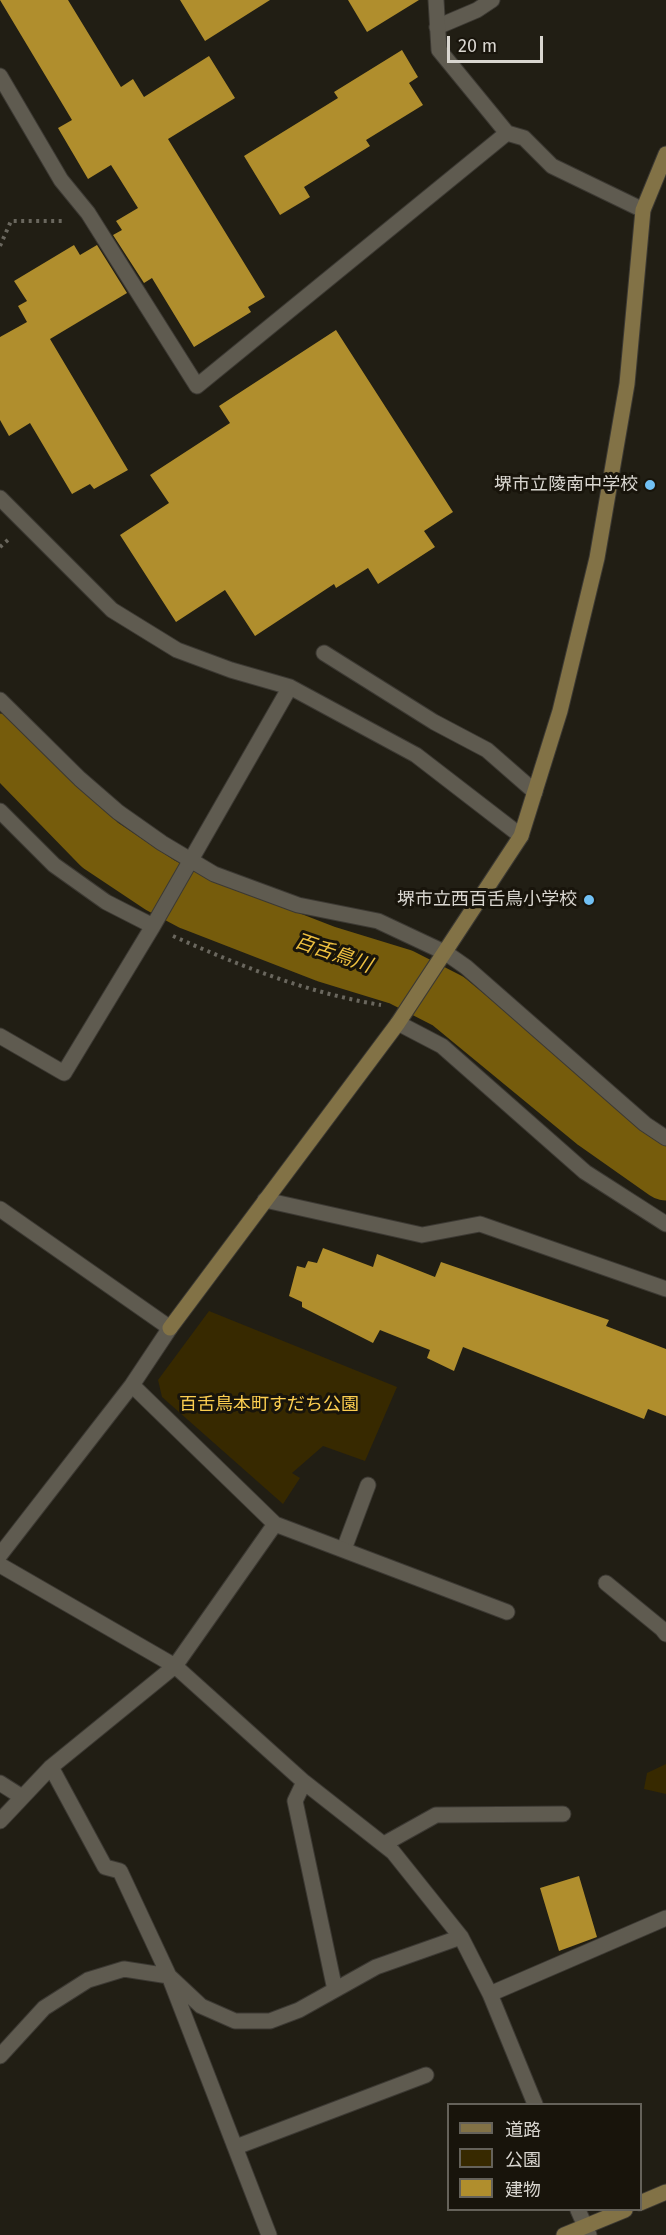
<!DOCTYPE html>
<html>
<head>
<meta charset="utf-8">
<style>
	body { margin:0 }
	#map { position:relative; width:666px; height:2235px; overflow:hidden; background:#211e14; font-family:"Fira Sans","Noto Sans JP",sans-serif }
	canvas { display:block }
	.legend { position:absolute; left:447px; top:2103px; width:195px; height:108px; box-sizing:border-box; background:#18140b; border:2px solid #65625a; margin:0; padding:8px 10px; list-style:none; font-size:18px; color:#d9d6d0 }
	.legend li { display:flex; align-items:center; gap:12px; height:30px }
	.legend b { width:30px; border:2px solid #65625a }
	.scale { position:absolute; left:447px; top:36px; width:96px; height:27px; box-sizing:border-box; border:3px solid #d9d6d0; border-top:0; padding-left:8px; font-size:18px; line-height:21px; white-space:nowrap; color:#d9d6d0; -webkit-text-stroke:4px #18140b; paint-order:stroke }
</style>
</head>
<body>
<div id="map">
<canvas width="666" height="2235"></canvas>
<ul class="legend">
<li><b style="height:8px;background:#827246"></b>道路</li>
<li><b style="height:16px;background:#372900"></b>公園</li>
<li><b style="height:16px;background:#b08e2d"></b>建物</li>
</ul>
<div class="scale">20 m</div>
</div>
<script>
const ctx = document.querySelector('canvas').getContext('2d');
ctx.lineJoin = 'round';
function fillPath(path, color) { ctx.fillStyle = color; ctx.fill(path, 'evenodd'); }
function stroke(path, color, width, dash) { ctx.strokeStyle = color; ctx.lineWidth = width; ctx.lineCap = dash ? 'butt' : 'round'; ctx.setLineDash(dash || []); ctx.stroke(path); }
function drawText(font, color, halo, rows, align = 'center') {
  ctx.font = font + ' "Fira Sans","Noto Sans JP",sans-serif'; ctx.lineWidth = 6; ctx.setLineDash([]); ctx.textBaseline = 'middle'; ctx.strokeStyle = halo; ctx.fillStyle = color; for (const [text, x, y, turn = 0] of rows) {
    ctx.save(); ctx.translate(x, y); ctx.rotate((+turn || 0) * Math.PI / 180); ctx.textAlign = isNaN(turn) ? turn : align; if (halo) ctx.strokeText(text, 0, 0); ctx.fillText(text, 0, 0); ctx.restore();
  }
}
fillPath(new Path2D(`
	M 209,1311 L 397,1387 L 365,1461 L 323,1446 L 292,1473 L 300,1478 L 283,1504 L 162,1397 L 158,1380 Z
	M 666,1764 L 666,1794 L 644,1789 L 647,1773 Z`), '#372900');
stroke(new Path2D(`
	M 0,742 L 100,845 L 160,885 L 192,902 L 326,954 L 401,977 L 448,1001 L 595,1122 L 666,1172`), '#765c0c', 57);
fillPath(new Path2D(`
	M 0,0 L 68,0 L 121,87 L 133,79 L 144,97 L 209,56 L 235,98 L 168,139 L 265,297 L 248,307 L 251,312 L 194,347 L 152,278 L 144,283 L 113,235 L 122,230 L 116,221 L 138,208 L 111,165 L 88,179 L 58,128 L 72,120 Z
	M 180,0 L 270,0 L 205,41 Z
	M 348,0 L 419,0 L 367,32 Z
	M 402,50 L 418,77 L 409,83 L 423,105 L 366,140 L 370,146 L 304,187 L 310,197 L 280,215 L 244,156 L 338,98 L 334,92 Z
	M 74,245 L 80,255 L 97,245 L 127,293 L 50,339 L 128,470 L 94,489 L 90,484 L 72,494 L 30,423 L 9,436 L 0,420 L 0,337 L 27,322 L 18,306 L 27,301 L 14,281 Z
	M 336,330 L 453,512 L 424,531 L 435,547 L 378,584 L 368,568 L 336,588 L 334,584 L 255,636 L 225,590 L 176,622 L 120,535 L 169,503 L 150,475 L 230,423 L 219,406 Z
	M 323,1248 L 373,1267 L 377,1254 L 435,1277 L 441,1262 L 609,1320 L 606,1326 L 666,1349 L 666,1416 L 648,1409 L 644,1419 L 463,1347 L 454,1371 L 427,1358 L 430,1350 L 380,1330 L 373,1343 L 302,1307 L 302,1302 L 289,1296 L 297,1266 L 305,1268 L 308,1261 L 317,1263 Z
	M 579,1876 L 597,1937 L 559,1951 L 540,1888 Z`), '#b08e2d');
const lane = new Path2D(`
	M 437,27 L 477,10 L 492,0
	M 324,653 L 434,722 L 487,750 L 535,792
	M 446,953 L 466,967 L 645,1124 L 666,1138
	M 265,1200 L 422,1235 L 480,1224 L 666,1289
	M 344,1549 L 368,1485
	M 606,1583 L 662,1629 L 666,1634`);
const street = new Path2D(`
	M 436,0 L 439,50 L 507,133 L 524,138 L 552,166 L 643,210
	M 0,76 L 61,180 L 88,213 L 197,386 L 507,133
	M 0,498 L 112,610 L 177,650 L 231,670 L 290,687 L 416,755 L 521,836
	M 0,700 L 80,779 L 118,812 L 162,843 L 214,874 L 298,905 L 378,921 L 446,953
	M 0,811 L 54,865 L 106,902 L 153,926
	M 398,1023 L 442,1046 L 585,1172 L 666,1224
	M 0,1036 L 64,1073 L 153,926 L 290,687
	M 0,1209 L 170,1328 L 132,1385 L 0,1555
	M 132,1385 L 275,1524 L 507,1612
	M 0,1565 L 175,1666 L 304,1782 L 393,1852 L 461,1937 L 490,1994 L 535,2104
	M 51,1767 L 105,1867 L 120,1871 L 169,1976 L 269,2235
	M 304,1782 L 295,1801 L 335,1990
	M 0,1783 L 22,1797
	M 0,1821 L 51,1767 L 175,1666 L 275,1524
	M 384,1844 L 436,1815 L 563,1814
	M 490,1994 L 666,1918
	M 0,2056 L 44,2008 L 88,1980 L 124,1969 L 169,1976 L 201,2006 L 235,2021 L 270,2021 L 299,2010 L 376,1967 L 461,1937
	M 236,2147 L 426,2075
	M 578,2210 L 589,2235`);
const secondary = new Path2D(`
	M 170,1328 L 398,1023 L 521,836 L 560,711 L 597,558 L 627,384 L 643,210 L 666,154
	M 640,2203 L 666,2192
	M 564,2235 L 625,2210`);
stroke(lane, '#3c3933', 17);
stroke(street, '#3c3933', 17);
stroke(secondary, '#3c3933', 17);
stroke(new Path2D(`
	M 0,246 L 11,221 L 62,221
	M 0,547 L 8,540
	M 173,936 C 240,966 308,993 381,1005`), '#6a675e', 4, [3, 4.5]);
stroke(lane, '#5f5b50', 15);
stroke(street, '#5f5b50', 15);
stroke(secondary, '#827246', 15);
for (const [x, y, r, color] of [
	[650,485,6,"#71c1f5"],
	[589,900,6,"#71c1f5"]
]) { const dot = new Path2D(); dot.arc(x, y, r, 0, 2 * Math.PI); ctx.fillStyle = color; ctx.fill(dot); stroke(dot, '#18140b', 2); }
drawText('18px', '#d9d6d0', '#18140b', [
	["堺市立陵南中学校",638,485],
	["堺市立西百舌鳥小学校",577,900]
], 'right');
drawText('18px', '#fcce50', '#18140b', [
	["百舌鳥本町すだち公園",269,1405]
]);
drawText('italic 20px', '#efc140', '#18140b', [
	["百舌鳥川",333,954,19]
]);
</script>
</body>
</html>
